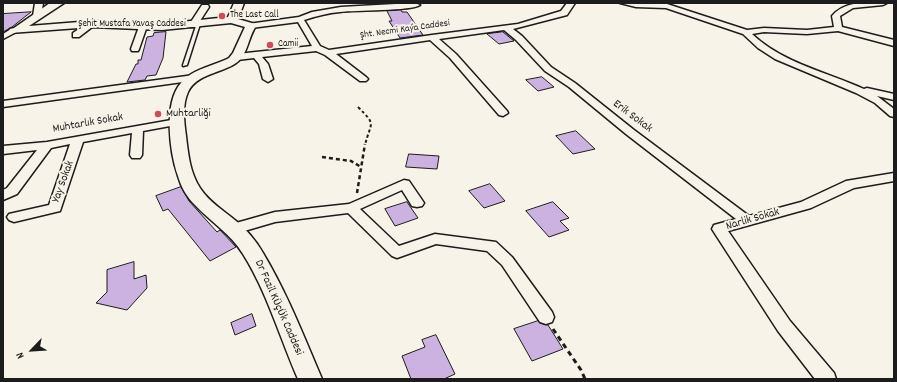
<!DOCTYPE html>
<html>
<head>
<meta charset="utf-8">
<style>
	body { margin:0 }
	#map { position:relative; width:897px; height:382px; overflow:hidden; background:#f7f3e8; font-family:Dekko,sans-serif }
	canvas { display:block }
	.frame { position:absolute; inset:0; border:4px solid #1c1c1c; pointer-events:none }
	.north { position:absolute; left:12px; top:330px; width:40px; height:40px; -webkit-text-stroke:3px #f7f3e8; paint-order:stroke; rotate:245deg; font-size:11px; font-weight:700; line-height:16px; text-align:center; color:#1c1c1c }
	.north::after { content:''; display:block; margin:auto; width:14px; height:18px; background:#1c1c1c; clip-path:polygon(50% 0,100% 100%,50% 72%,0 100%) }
</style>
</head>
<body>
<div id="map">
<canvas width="897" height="382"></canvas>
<div class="frame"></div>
<div class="north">N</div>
</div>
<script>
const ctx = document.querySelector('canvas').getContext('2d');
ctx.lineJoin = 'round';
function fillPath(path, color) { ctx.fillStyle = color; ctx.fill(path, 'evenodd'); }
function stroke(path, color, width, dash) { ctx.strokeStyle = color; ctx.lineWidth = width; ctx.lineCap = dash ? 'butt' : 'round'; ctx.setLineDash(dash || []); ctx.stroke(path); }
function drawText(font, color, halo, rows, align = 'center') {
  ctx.font = font + ' Dekko,sans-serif'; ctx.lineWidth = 4; ctx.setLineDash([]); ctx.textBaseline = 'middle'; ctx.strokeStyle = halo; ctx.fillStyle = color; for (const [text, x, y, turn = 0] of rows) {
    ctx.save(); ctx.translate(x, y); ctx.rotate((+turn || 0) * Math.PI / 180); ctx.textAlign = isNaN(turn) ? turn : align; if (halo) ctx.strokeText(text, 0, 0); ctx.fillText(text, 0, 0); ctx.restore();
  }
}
const building = new Path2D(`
	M 401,10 L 402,12 L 407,12 L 423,35 L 400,38 L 389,21 L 392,21 L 387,11 Z
	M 31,12 L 12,27 L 3,32 L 3,14 Z
	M 166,32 L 163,58 L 156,75 L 147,76 L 145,80 L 127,82 L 136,64 L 138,64 L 138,60 L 141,60 L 147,37 L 153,36 L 154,33 Z
	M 503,32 L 514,41 L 499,44 L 487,34 Z
	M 542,77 L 554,87 L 538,91 L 526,80 Z
	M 576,131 L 595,149 L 573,154 L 556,136 Z
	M 409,154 L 439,156 L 437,169 L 406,167 Z
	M 490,184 L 505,201 L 484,208 L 469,191 Z
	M 181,187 L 189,201 L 217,232 L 220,230 L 236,247 L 210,261 L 168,209 L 163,211 L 156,196 Z
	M 407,202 L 418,218 L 395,226 L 385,209 Z
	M 553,202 L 569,218 L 560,221 L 569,230 L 549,237 L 526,211 Z
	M 134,262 L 134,279 L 146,275 L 147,288 L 127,310 L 96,303 L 107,292 L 107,270 Z
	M 252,314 L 256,326 L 235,335 L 231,323 Z
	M 538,321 L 540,323 L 548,325 L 563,349 L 532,361 L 514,329 Z
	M 436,335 L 455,374 L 444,379 L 411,379 L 402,356 L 425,347 L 422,340 Z`);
fillPath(building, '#cbb2e0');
stroke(building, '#1c1c1c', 1);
const service = new Path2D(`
	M 197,23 L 200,24 L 187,65 L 183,66 L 183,65 Z`);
const minor = new Path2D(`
	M 35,3 L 43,3 L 41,16 L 37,18 L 33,16 Z
	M 414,3 L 420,5 C 412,11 355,10 340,12 C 328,13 316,16 304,20 L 320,46 L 329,50 L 432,35 L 518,24 L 561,11 L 567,3 L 575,3 L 567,15 L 513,29 L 522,36 L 551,67 L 575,83 L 634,130 L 749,216 L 801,202 L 846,181 L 894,173 L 894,181 L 854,188 L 811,208 L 728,231 L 790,321 L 834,373 L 836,379 L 815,379 L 778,331 L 712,229 L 714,225 L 736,219 L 626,134 L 569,87 L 545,71 L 516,40 L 504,30 L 439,39 L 456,54 L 507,111 L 508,113 L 503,116 L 499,115 L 450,58 L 430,40 L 336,54 L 366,77 L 368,79 L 366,81 L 360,81 L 325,55 L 316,51 L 262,57 L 268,64 L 273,79 L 268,82 L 263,79 L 259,64 L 254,58 L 237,60 L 233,57 L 237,54 L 312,46 L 298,22 L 251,28 L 248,28 L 248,24 L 299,17 L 312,12 L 341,7 Z
	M 620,3 L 667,4 L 747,30 L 764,28 L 807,30 L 834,27 L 832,16 C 845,0 868,3 887,3 L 883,5 L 853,8 L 840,16 L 842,27 L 894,40 L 894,46 L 838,31 L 807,34 L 764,32 L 752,34 C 783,63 826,72 864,89 L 867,88 L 894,94 L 894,100 L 877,96 L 894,109 L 894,117 L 890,116 L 875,103 L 856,93 L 775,59 L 758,48 L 743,34 L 666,8 L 636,7 Z
	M 202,5 L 208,5 L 209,7 L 196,27 L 190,27 L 189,25 Z
	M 89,22 L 92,22 L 96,24 L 79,37 L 73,37 L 73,33 Z
	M 140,24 L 146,24 L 147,26 L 139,49 L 138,51 L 132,51 L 131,49 Z
	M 11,29 L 17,29 L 18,31 L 3,39 L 3,34 Z
	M 194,75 L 199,78 L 197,80 L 3,107 L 3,101 Z
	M 177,119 L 181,120 L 182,122 L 181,124 L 143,131 L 142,155 L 140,158 L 132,158 L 130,155 L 132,133 L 83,142 L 60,211 L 14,222 L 9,220 L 7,217 L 9,214 L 49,205 L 70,144 L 51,148 L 17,194 L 3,200 L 3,190 L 7,188 L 37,150 L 3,154 L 3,146 L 47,142 Z
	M 404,180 L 409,181 L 422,200 L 424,203 L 422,206 L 417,207 L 412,206 L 402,190 L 360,209 L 399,246 L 435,234 L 496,242 L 512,257 L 552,312 L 554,317 L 552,322 L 546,324 L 540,322 L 502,265 L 487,251 L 436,244 L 397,258 L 392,256 L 348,213 L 275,222 L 234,234 L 229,233 L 227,229 L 229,225 L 275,212 L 349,204 Z`);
const tertiary = new Path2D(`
	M 50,3 L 64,3 L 29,26 L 92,21 L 162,24 L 228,17 L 234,3 L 244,3 L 238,19 L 255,24 L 256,26 C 248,37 248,55 236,63 C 222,73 196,74 188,92 C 182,105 184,122 186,136 C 188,154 190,173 200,188 C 209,202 224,211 236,221 C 247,230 256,241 263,253 C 287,293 304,337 322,379 L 298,379 C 280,338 267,292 243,254 C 231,234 211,222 195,205 C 187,197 181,187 178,176 C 170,153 163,103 181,83 C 192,69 214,66 229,58 L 233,53 L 245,27 L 231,23 L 162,30 L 92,27 L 10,33 L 9,31 L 10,29 L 14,28 Z`);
stroke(service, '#1c1c1c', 3);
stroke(minor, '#1c1c1c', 3);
stroke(tertiary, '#1c1c1c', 3);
stroke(new Path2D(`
	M 358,107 C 377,126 371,121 365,145`), '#1c1c1c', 2, [3, 2.5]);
stroke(new Path2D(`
	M 322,157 L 351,161 L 361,167
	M 357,193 L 365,144`), '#1c1c1c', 2.5, [4, 3]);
stroke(new Path2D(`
	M 553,329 L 581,370 L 585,379`), '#1c1c1c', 3, [5, 4]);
fillPath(service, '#f7f3e8');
fillPath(minor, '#f7f3e8');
fillPath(tertiary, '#f7f3e8');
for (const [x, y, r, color] of [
	[222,16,4,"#d1495b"],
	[270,45,4,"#d1495b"],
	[158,114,4,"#d1495b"]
]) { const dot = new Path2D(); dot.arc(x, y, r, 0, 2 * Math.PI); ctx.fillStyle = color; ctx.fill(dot); stroke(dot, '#f7f3e8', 1.5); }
drawText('10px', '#1c1c1c', '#f7f3e8', [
	["The Last Call",230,16],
	["Camii",278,45]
], 'left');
drawText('10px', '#1c1c1c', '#f7f3e8', [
	["Şehit Mustafa Yavaş Caddesi",132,25],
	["Şht. Necmi Kaýa Caddesi",405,30,-8]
]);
drawText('12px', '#1c1c1c', '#f7f3e8', [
	["Muhtarliği",166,114]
], 'left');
drawText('12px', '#1c1c1c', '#f7f3e8', [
	["Erik Sokak",632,117,37],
	["Muhtarlık Sokak",88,124,-10],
	["Yay Sokak",64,182,-70],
	["Narlik Sokak",753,220,-16],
	["Dr Fazil Kϋçϋk Caddesi",278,308,66]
]);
</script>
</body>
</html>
